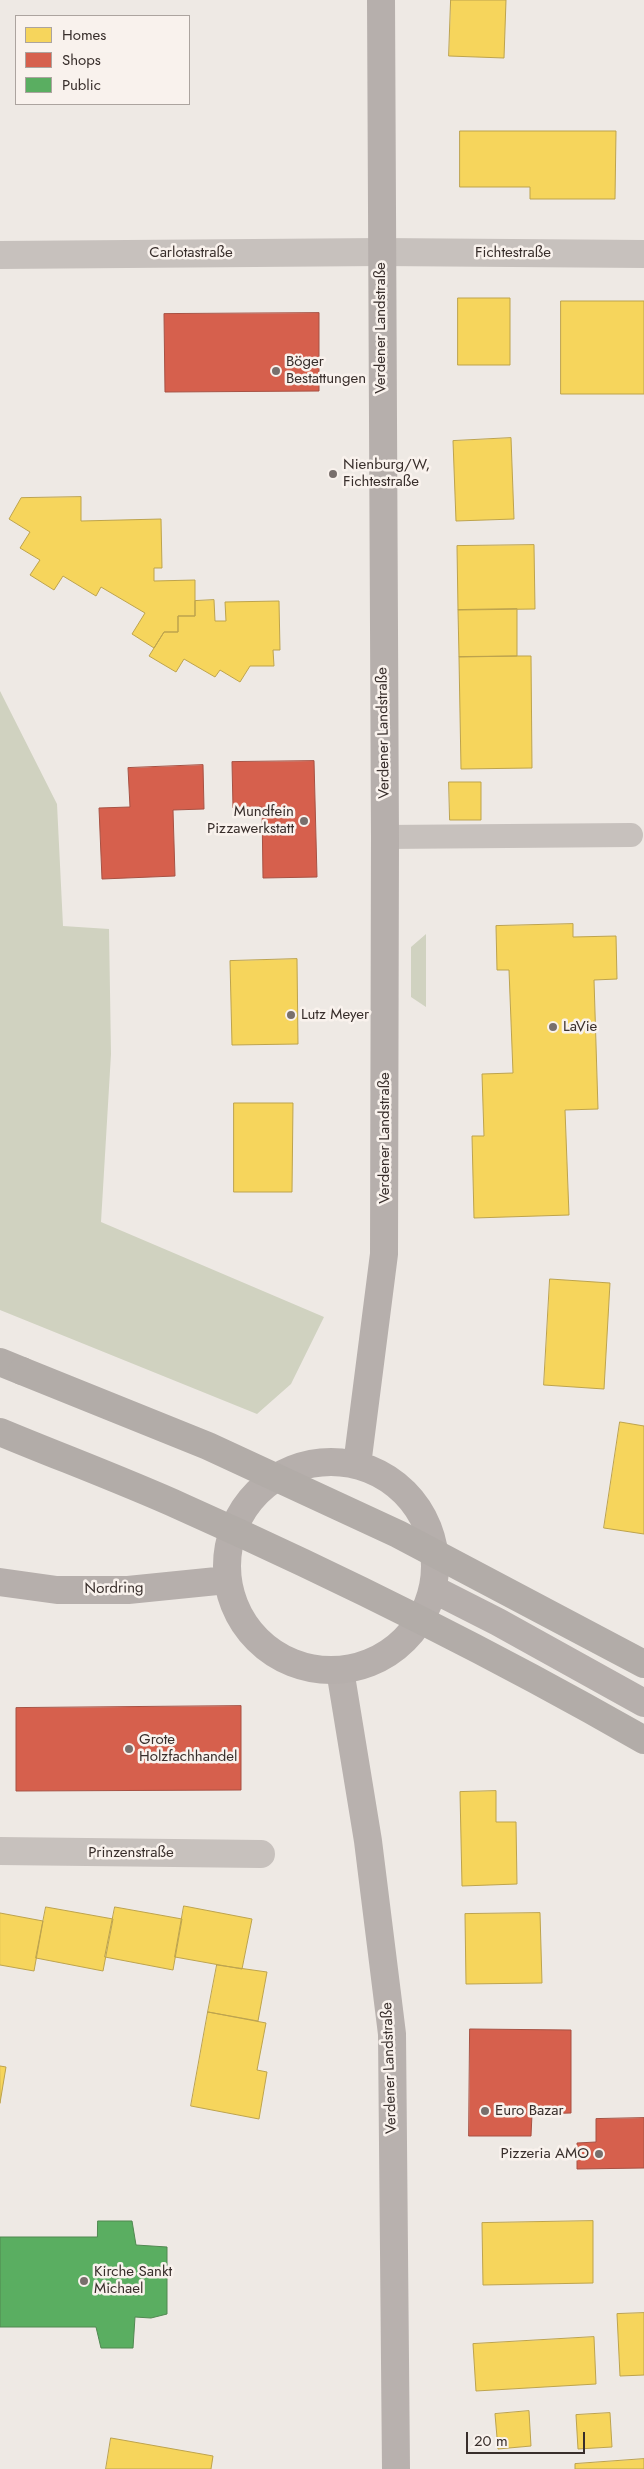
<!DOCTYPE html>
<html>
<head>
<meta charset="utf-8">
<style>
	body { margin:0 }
	#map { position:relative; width:644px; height:2469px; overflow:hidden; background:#eee9e4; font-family:Jost,sans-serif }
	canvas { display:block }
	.legend { position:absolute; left:15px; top:15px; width:175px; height:90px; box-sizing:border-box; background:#f9f2ed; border:1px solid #aca49f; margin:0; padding:6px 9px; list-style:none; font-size:15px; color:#382e2b }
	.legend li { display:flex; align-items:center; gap:10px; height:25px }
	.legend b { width:25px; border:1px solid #aca49f }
	.scale { position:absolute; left:466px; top:2432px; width:119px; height:22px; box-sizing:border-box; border:2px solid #382e2b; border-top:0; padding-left:6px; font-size:15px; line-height:18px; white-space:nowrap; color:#382e2b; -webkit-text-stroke:4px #f9f2ed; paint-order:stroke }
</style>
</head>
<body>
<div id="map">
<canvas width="644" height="2469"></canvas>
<ul class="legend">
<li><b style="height:14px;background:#f6d55c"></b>Homes</li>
<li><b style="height:14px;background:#d6604d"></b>Shops</li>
<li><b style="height:14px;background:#5aae61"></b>Public</li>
</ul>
<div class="scale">20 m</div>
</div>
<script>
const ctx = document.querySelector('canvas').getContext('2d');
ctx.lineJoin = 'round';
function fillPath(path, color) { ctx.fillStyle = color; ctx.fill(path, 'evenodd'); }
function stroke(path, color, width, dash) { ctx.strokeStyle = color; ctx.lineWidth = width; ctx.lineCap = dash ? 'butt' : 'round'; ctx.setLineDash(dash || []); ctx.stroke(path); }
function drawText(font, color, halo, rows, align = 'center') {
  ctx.font = font + ' Jost,sans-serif'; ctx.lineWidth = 5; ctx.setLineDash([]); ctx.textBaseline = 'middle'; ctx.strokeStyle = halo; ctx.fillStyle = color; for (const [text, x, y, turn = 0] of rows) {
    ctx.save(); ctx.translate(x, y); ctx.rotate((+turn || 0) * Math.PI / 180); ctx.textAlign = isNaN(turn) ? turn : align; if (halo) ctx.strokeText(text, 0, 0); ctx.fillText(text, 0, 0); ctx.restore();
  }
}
fillPath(new Path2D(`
	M 0,691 L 57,804 L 63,926 L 109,929 L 111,1054 L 101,1222 L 324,1317 L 291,1384 L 257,1414 L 0,1310 Z
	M 426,934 L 426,1007 L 411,997 L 411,947 Z`), '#d0d2c0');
const homes = new Path2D(`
	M 451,0 L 506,0 L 504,58 L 449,56 Z
	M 460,131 L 616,131 L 615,199 L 530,199 L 530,187 L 460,187 Z
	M 458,298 L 510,298 L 510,365 L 458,365 Z
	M 561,301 L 644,301 L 644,394 L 561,394 Z
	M 511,438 L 514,519 L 456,521 L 453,441 Z
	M 81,497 L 81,521 L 161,519 L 162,568 L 154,568 L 154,581 L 195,580 L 195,616 L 178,616 L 178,632 L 164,632 L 154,648 L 132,634 L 145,613 L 101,587 L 96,596 L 63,576 L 54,590 L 30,575 L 40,560 L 20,548 L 30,532 L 9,519 L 21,498 Z
	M 534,545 L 535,609 L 458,610 L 457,546 Z
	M 214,600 L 215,621 L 226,621 L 225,602 L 279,601 L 280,650 L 273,650 L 274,666 L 250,666 L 240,682 L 220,670 L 215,677 L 184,659 L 176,672 L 149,656 L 164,632 L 178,632 L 178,616 L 195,616 L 195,601 Z
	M 517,609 L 517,656 L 459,657 L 458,610 Z
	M 517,656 L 531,656 L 532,768 L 461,769 L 459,657 Z
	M 449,782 L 481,782 L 481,820 L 450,820 Z
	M 573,924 L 573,937 L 616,936 L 617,979 L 594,980 L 598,1109 L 565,1110 L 569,1215 L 474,1218 L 472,1136 L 484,1136 L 482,1074 L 513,1073 L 509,970 L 497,970 L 496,926 Z
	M 297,959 L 298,1044 L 232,1045 L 230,961 Z
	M 234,1103 L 293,1103 L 292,1192 L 234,1192 Z
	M 550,1279 L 610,1283 L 604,1389 L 544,1385 Z
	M 620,1422 L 644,1426 L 644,1534 L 604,1528 Z
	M 496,1791 L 496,1822 L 516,1822 L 517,1884 L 462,1886 L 460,1792 Z
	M 184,1906 L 252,1919 L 242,1969 L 175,1957 Z
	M 46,1907 L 113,1919 L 103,1971 L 36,1958 Z
	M 115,1907 L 182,1919 L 173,1970 L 105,1957 Z
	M 0,1913 L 43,1921 L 34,1971 L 0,1965 Z
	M 540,1913 L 542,1983 L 466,1984 L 465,1914 Z
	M 217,1965 L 267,1972 L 258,2021 L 208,2012 Z
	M 208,2012 L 266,2023 L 257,2070 L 267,2072 L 259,2119 L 191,2106 Z
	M 0,2066 L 6,2067 L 0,2103 Z
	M 593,2221 L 593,2283 L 483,2285 L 482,2223 Z
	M 644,2313 L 644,2375 L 620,2376 L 617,2314 Z
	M 594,2337 L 596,2384 L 476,2391 L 473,2344 Z
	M 529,2411 L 531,2446 L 498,2449 L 495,2414 Z
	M 610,2413 L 612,2447 L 578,2449 L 576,2415 Z
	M 111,2438 L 213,2456 L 211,2469 L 106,2469 Z
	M 644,2459 L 644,2469 L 575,2469 L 575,2464 Z`);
fillPath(homes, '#f6d55c');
stroke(homes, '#bda34d', 1);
const shops = new Path2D(`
	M 319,313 L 319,391 L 165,392 L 164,314 Z
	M 314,761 L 317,877 L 263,878 L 262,807 L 233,808 L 232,762 Z
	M 203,765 L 204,809 L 173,810 L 175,876 L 102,879 L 99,808 L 130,807 L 128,768 Z
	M 241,1706 L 241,1790 L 16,1791 L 16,1708 Z
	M 470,2029 L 571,2030 L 571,2113 L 532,2114 L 531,2136 L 469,2136 Z
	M 644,2118 L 644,2168 L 577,2169 L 577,2143 L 596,2142 L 596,2119 Z`);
fillPath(shops, '#d6604d');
stroke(shops, '#a75143', 1);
const public = new Path2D(`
	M 98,2221 L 132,2221 L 136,2245 L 167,2247 L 167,2314 L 151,2318 L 135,2317 L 133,2348 L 101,2348 L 96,2327 L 0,2327 L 0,2237 L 97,2237 Z`);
fillPath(public, '#5aae61');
stroke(public, '#508851', 1);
stroke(new Path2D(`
	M 385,837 L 631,835`), '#c7c1bd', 24);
stroke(new Path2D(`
	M 0,255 L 381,252 L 644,254
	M 0,1851 L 261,1854`), '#c7c1bd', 28);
stroke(new Path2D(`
	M 340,1670 L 368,1841 L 392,2034 L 396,2469`), '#b8b1ae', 28);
stroke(new Path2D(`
	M227 1566a104 104 0 1 1 208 0a104 104 0 1 1-208 0Z
	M 357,1465 L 384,1254 L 385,837 L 381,0
	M 0,1582 L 57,1590 L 128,1590 L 227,1580
	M 435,1590 L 498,1622 L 644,1703`), '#b6afac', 28);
stroke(new Path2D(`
	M 0,1362 L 22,1371`), '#b2aca8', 28);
stroke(new Path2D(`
	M 22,1371 L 208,1446 L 398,1534 L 644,1664
	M 0,1432 C 60,1457 122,1480 182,1507 C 339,1577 494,1654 644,1740`), '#b2aca8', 28);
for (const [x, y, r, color] of [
	[276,371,5,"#786f6c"],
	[333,474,5,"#786f6c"],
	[304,821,5,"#786f6c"],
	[291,1015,5,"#786f6c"],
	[553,1027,5,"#786f6c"],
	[129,1749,5,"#786f6c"],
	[485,2111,5,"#786f6c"],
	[599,2154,5,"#786f6c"],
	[84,2281,5,"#786f6c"]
]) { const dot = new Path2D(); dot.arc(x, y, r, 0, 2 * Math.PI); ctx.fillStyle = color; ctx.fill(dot); stroke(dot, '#f9f2ed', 2); }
drawText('15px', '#382e2b', '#f9f2ed', [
	["Carlotastraße",191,253],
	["Fichtestraße",513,253],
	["Verdener Landstraße",381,328,-90],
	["Verdener Landstraße",384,733,-91],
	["Verdener Landstraße",385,1138,-90],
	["Nordring",114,1589,-1],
	["Prinzenstraße",131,1853],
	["Verdener Landstraße",390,2068,-92]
]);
drawText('15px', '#382e2b', '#f9f2ed', [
	["Böger",286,362],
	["Bestattungen",286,379],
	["Nienburg/W,",343,465],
	["Fichtestraße",343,482],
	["Mundfein",294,812,"right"],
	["Pizzawerkstatt",294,829,"right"],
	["Lutz Meyer",301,1015],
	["LaVie",563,1027],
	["Grote",139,1740],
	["Holzfachhandel",139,1757],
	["Euro Bazar",495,2111],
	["Pizzeria AMO",589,2154,"right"],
	["Kirche Sankt",94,2272],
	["Michael",94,2289]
], 'left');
</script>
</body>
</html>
